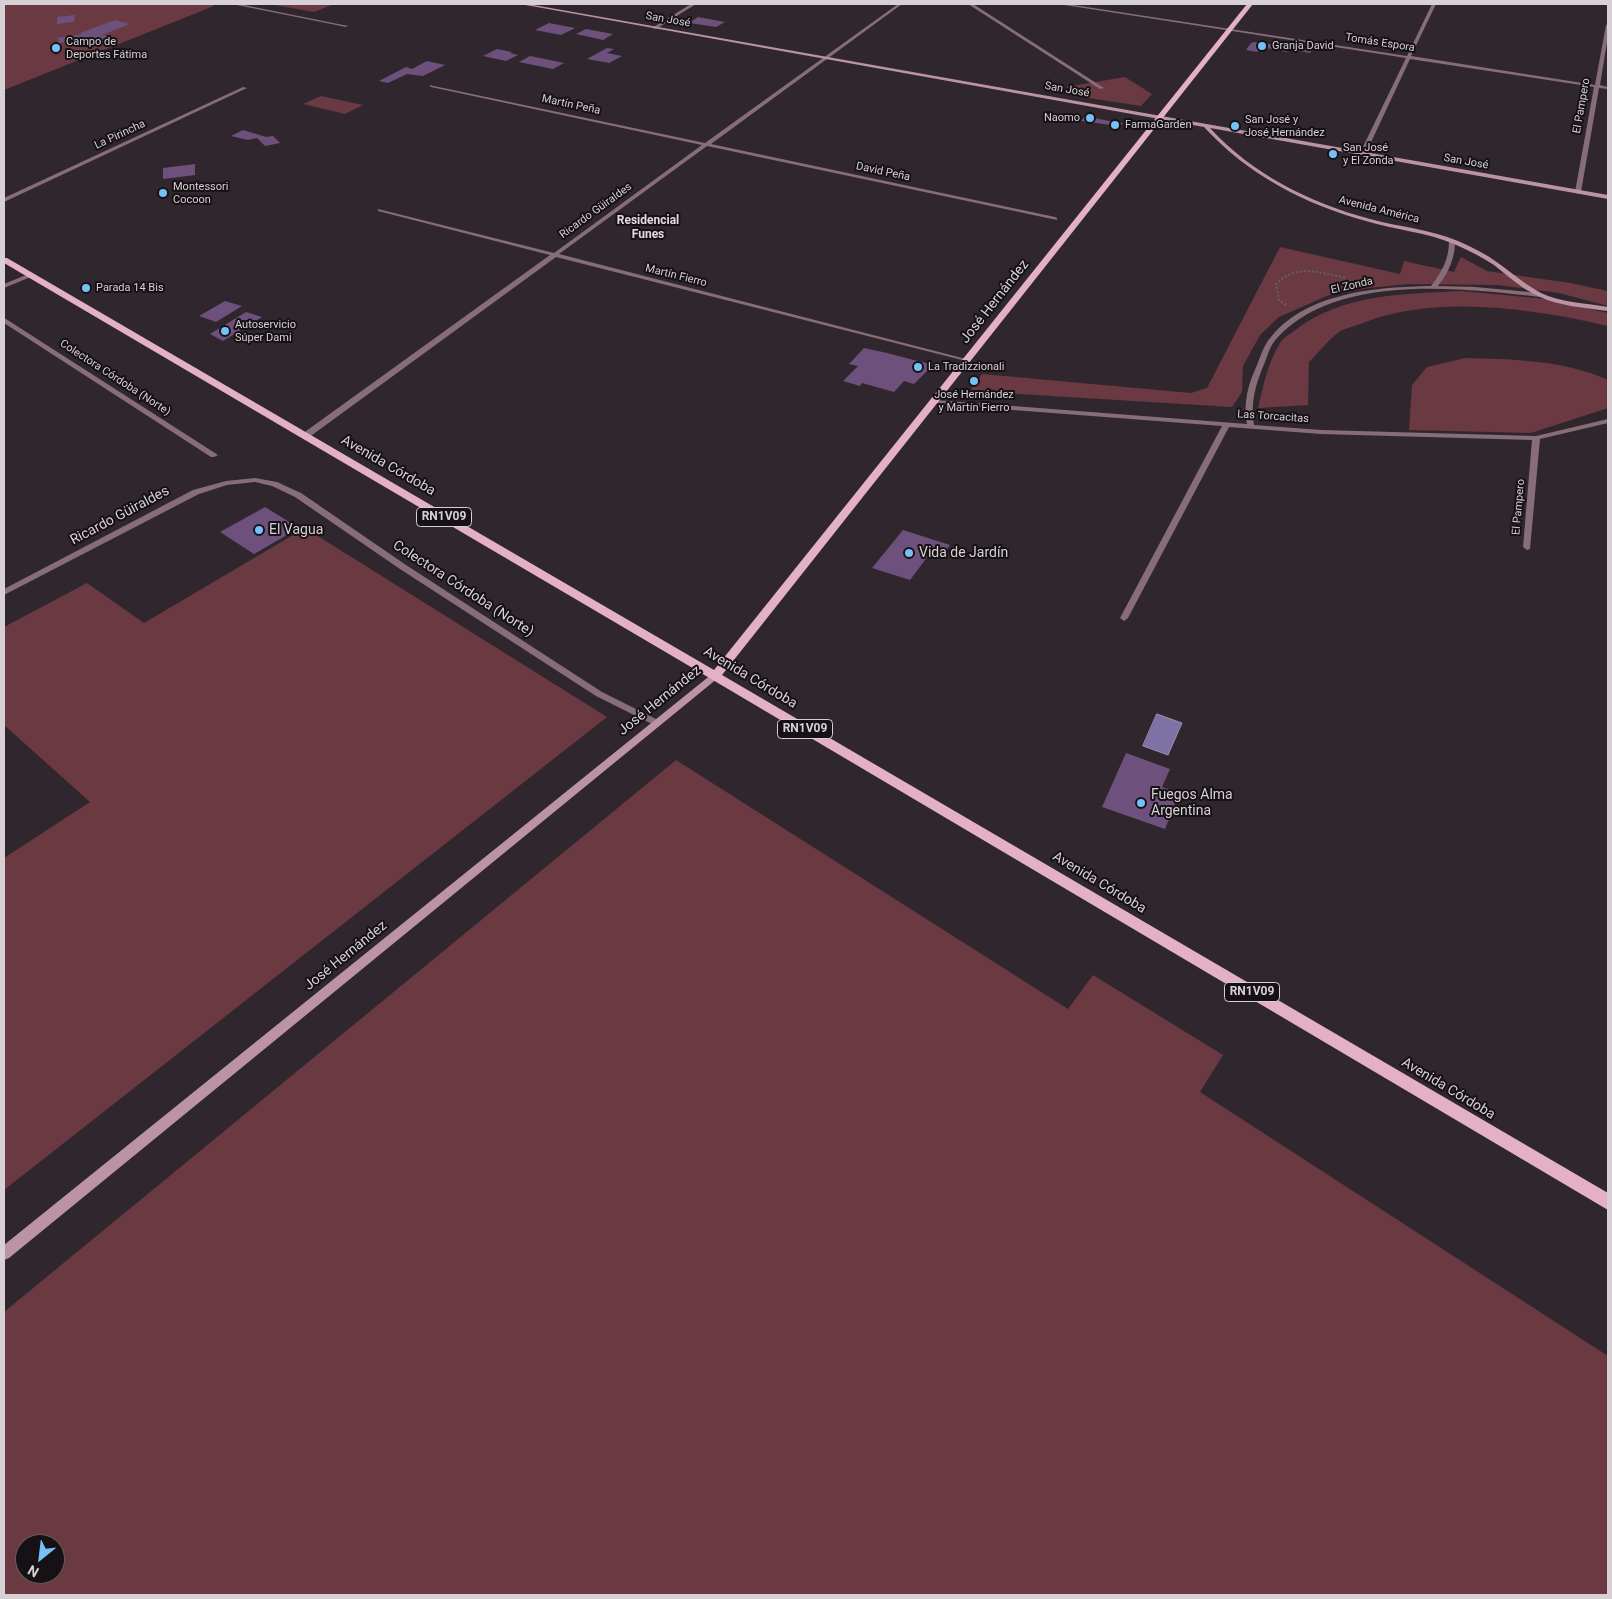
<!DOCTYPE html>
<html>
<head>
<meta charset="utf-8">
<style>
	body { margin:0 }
	#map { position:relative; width:1612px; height:1599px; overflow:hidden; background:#30272e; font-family:Roboto,sans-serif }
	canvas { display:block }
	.frame { position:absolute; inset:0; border:5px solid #d7d0d5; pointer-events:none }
	.north { position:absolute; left:15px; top:1534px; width:50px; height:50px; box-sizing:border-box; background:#151114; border:1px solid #635d61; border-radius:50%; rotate:209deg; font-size:14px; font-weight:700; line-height:20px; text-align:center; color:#d7d0d5 }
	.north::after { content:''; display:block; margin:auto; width:18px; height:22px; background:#75c0f6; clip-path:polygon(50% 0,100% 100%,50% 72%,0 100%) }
</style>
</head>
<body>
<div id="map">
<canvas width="1612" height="1599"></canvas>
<div class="frame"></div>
<div class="north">N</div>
</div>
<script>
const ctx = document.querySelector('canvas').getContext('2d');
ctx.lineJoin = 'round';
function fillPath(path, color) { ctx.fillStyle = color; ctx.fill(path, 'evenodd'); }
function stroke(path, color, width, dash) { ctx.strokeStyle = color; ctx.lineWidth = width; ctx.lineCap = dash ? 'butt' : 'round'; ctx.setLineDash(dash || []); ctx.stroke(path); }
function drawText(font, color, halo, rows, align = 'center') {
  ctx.font = font + ' Roboto,sans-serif'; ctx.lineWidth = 4; ctx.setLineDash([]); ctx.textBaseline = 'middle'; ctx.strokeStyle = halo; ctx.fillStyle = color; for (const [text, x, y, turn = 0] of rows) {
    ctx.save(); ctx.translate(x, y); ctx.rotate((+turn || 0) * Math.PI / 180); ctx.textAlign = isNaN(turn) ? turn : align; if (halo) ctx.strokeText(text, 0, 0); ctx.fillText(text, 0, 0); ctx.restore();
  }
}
fillPath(new Path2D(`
	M 4,4 L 210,4 L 214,6 L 4,90 Z
	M 269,4 L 334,4 L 314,12 Z
	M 1125,77 L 1152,94 L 1141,106 L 1082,97 L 1066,87 Z
	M 321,96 L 363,105 L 345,114 L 303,104 Z
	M 1280,247 L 1400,274 L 1404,261 L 1454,272 L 1461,257 L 1487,271 L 1570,283 L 1608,291 L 1608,306 L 1559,293 L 1498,285 L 1408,284 L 1368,288 L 1329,295 L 1279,317 L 1260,335 L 1243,366 L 1242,392 L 1232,407 L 970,391 L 982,374 L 1191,393 L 1207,388 Z
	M 1462,291 L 1546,299 L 1608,313 L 1608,326 C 1533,309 1437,294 1363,323 C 1356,326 1345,328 1339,332 C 1328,340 1318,353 1309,362 L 1308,405 L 1258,408 C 1263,387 1268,362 1280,343 C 1283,338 1290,334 1294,331 C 1342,293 1405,294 1462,291 Z
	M 1465,358 C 1513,359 1564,360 1608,380 L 1608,408 L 1531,433 L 1409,430 L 1412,385 L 1427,367 Z
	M 305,528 L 607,717 L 4,1190 L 4,858 L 90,802 L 4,725 L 4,627 L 87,583 L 144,623 Z
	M 676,760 L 1068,1009 L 1093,975 L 1223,1055 L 1200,1092 L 1608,1356 L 1608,1595 L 4,1595 L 4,1312 ZM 25,1544 L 55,1544 L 55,1574 L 25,1574 Z`), '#6a3942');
const water = new Path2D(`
	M 1157,714 L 1182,723 L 1168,755 L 1143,746 Z`);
fillPath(water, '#7e71a3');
stroke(water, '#998eb2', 1);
fillPath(new Path2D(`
	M 75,15 L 74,22 L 57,24 L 57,17 Z
	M 698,17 L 725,22 L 716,27 L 689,23 Z
	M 115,20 L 130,24 L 102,35 L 111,37 L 91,44 L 82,40 L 59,43 L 57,38 L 82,34 L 80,33 Z
	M 549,23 L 575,28 L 561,35 L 535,30 Z
	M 586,29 L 613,34 L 603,40 L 576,34 Z
	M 1255,42 L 1276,45 L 1312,49 L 1310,53 L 1289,49 L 1287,52 L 1261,47 L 1257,52 L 1246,50 L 1251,43 Z
	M 607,48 L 614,49 L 607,53 L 622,56 L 609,63 L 587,59 Z
	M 497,49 L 512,52 L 510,53 L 518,55 L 506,61 L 483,56 Z
	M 530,56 L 564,63 L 553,69 L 519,62 Z
	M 427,61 L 445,65 L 423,76 L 407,74 L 388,83 L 379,81 L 406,67 L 412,69 Z
	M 1085,116 L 1109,121 L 1123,123 L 1118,129 L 1109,127 L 1111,125 L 1081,121 Z
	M 243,130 L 266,137 L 273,136 L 280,143 L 265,146 L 257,138 L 248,140 L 231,136 Z
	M 195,164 L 195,175 L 163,179 L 163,168 Z
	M 225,301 L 242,306 L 216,322 L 199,316 Z
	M 246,312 L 262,317 L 223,341 L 210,334 Z
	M 864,348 L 887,353 L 933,365 L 914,384 L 904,381 L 894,392 L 862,383 L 860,386 L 843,381 L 858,366 L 849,364 Z
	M 265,507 L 299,528 L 254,554 L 220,532 Z
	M 903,530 L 950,545 L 942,556 L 931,552 L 910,580 L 872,568 Z
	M 1126,753 L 1170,769 L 1162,787 L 1179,793 L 1165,829 L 1102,807 Z`), '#6e507c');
stroke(new Path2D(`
	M 1286,305 L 1279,300 L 1276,284 C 1297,263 1320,273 1347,278`), '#685f66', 2, [2, 2]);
fillPath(new Path2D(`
	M 243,87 L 247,88 L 4,202 L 4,198 Z`), '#866d78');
fillPath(new Path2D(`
	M 232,4 L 239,4 L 348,26 L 346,27 Z
	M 691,4 L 696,4 L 656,29 L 652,28 Z
	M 898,4 L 902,4 L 711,144 L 1055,217 L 1057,218 L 1057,220 L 707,146 L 559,254 L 970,360 L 970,362 L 556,257 L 308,438 L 302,438 L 302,434 L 550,255 L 378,211 L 378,209 L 554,253 L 702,145 L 431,87 L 429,85 L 705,143 Z
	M 968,4 L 973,4 L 1104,88 L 1100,89 Z
	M 1058,4 L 1067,4 L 1407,56 L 1432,4 L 1436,4 L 1411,56 L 1595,85 L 1606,25 L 1608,24 L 1608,36 L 1600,85 L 1608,87 L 1608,89 L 1599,88 L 1581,192 L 1578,194 L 1575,192 L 1594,87 L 1410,59 L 1366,153 L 1363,155 L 1360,153 L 1406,58 Z
	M 1452,239 L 1455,241 C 1455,258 1449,272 1438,286 L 1475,287 L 1540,293 L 1543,295 L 1540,297 C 1461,288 1337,273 1277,338 C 1271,344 1268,354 1265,362 C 1256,383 1250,402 1254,425 L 1321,430 L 1536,436 L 1608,419 L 1608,423 L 1540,439 L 1530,549 L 1527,550 L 1523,547 L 1532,440 L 1321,434 L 1229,427 L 1128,618 L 1124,621 L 1120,618 L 1222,426 L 935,404 L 931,402 L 935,400 L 1247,424 C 1243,402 1248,385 1257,365 C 1261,355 1264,345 1271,337 C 1307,292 1378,287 1431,286 C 1442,272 1449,259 1449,241 Z
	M 31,273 L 34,275 L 33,276 L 4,288 L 4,284 Z
	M 4,318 L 6,319 L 218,455 L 214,457 L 211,457 L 4,323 Z
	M 255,478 L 277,482 L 301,493 L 406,565 L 602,692 L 660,721 L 662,723 L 660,725 L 654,725 L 596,696 L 400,569 L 295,497 L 272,486 L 255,482 L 227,485 L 199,494 L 4,595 L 4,589 L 193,490 L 226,481 Z`), '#866d78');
fillPath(new Path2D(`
	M 520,4 L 528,4 L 1608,195 L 1608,199 L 1210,128 C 1252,174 1310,203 1370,219 C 1399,227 1430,229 1458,241 C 1472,247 1486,254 1498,263 C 1512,273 1526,285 1541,293 C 1561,303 1587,303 1608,307 L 1608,311 C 1586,308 1558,306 1538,296 C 1522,289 1508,276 1494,265 C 1482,257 1468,250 1454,244 C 1426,232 1395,230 1366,221 C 1304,204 1247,174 1204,127 Z
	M 715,673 L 720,676 L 718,678 L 9,1258 L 4,1260 L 4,1245 L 712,674 Z`), '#bb93a4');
fillPath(new Path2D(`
	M 1247,4 L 1253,4 L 722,675 L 1608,1193 L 1608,1210 L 674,657 L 4,263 L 4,258 L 7,258 L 714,670 Z`), '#e3b0c6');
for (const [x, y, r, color] of [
	[1262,46,5,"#75c0f6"],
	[56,48,5,"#75c0f6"],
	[1090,118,5,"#75c0f6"],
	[1115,125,5,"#75c0f6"],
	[1235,126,5,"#75c0f6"],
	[1333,154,5,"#75c0f6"],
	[163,193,5,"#75c0f6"],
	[86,288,5,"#75c0f6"],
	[225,331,5,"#75c0f6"],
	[918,367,5,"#75c0f6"],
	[974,381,5,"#75c0f6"],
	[259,530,5,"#75c0f6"],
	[909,553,5,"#75c0f6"],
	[1141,803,5,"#75c0f6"]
]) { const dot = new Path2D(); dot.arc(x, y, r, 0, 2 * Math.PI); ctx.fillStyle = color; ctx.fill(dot); stroke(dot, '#151114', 2); }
drawText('11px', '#d7d0d5', '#151114', [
	["San José",668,20,10],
	["Tomás Espora",1380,43,9],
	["San José",1067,90,10],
	["Martín Peña",571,105,12],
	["El Pampero",1582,106,-80],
	["La Pirincha",120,135,-25],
	["San José",1466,162,10],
	["David Peña",883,172,12],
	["Avenida América",1379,210,14],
	["Ricardo Güiraldes",596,211,-36],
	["Martín Fierro",676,276,14],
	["El Zonda",1352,286,-13],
	["Colectora Córdoba (Norte)",115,378,33],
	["Las Torcacitas",1273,417,4],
	["El Pampero",1519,507,-85]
]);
drawText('11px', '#d7d0d5', '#151114', [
	["Campo de",66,42],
	["Deportes Fátima",66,55],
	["Granja David",1272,46],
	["Naomo",1080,118,"right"],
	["San José y",1245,120],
	["José Hernández",1245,133],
	["FarmaGarden",1125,125],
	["San José",1343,148],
	["y El Zonda",1343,161],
	["Montessori",173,187],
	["Cocoon",173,200],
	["Parada 14 Bis",96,288],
	["Autoservicio",235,325],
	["Súper Dami",235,338],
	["La Tradizzionali",928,367],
	["José Hernández",974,395,"center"],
	["y Martín Fierro",974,408,"center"]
], 'left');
drawText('bold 12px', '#e5d9e3', '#151114', [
	["Residencial",648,221],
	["Funes",648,235]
]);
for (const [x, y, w] of [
	[444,517,55],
	[805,729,55],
	[1252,992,55]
]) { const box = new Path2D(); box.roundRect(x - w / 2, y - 9.5, w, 19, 4); ctx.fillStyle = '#151114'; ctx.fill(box); stroke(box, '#d7d0d5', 1); }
drawText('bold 12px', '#d7d0d5', null, [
	["RN1V09",444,517],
	["RN1V09",805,729],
	["RN1V09",1252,992]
]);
drawText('14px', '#d7d0d5', '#151114', [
	["José Hernández",995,302,-52],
	["Avenida Córdoba",388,466,30],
	["Ricardo Güiraldes",120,516,-28],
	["Colectora Córdoba (Norte)",463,589,33],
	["Avenida Córdoba",750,678,31],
	["José Hernández",660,701,-39],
	["Avenida Córdoba",1099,883,31],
	["José Hernández",346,956,-39],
	["Avenida Córdoba",1448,1089,31]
]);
drawText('14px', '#d7d0d5', '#151114', [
	["El Vagua",269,530],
	["Vida de Jardín",919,553],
	["Fuegos Alma",1151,795],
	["Argentina",1151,811]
], 'left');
</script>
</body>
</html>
